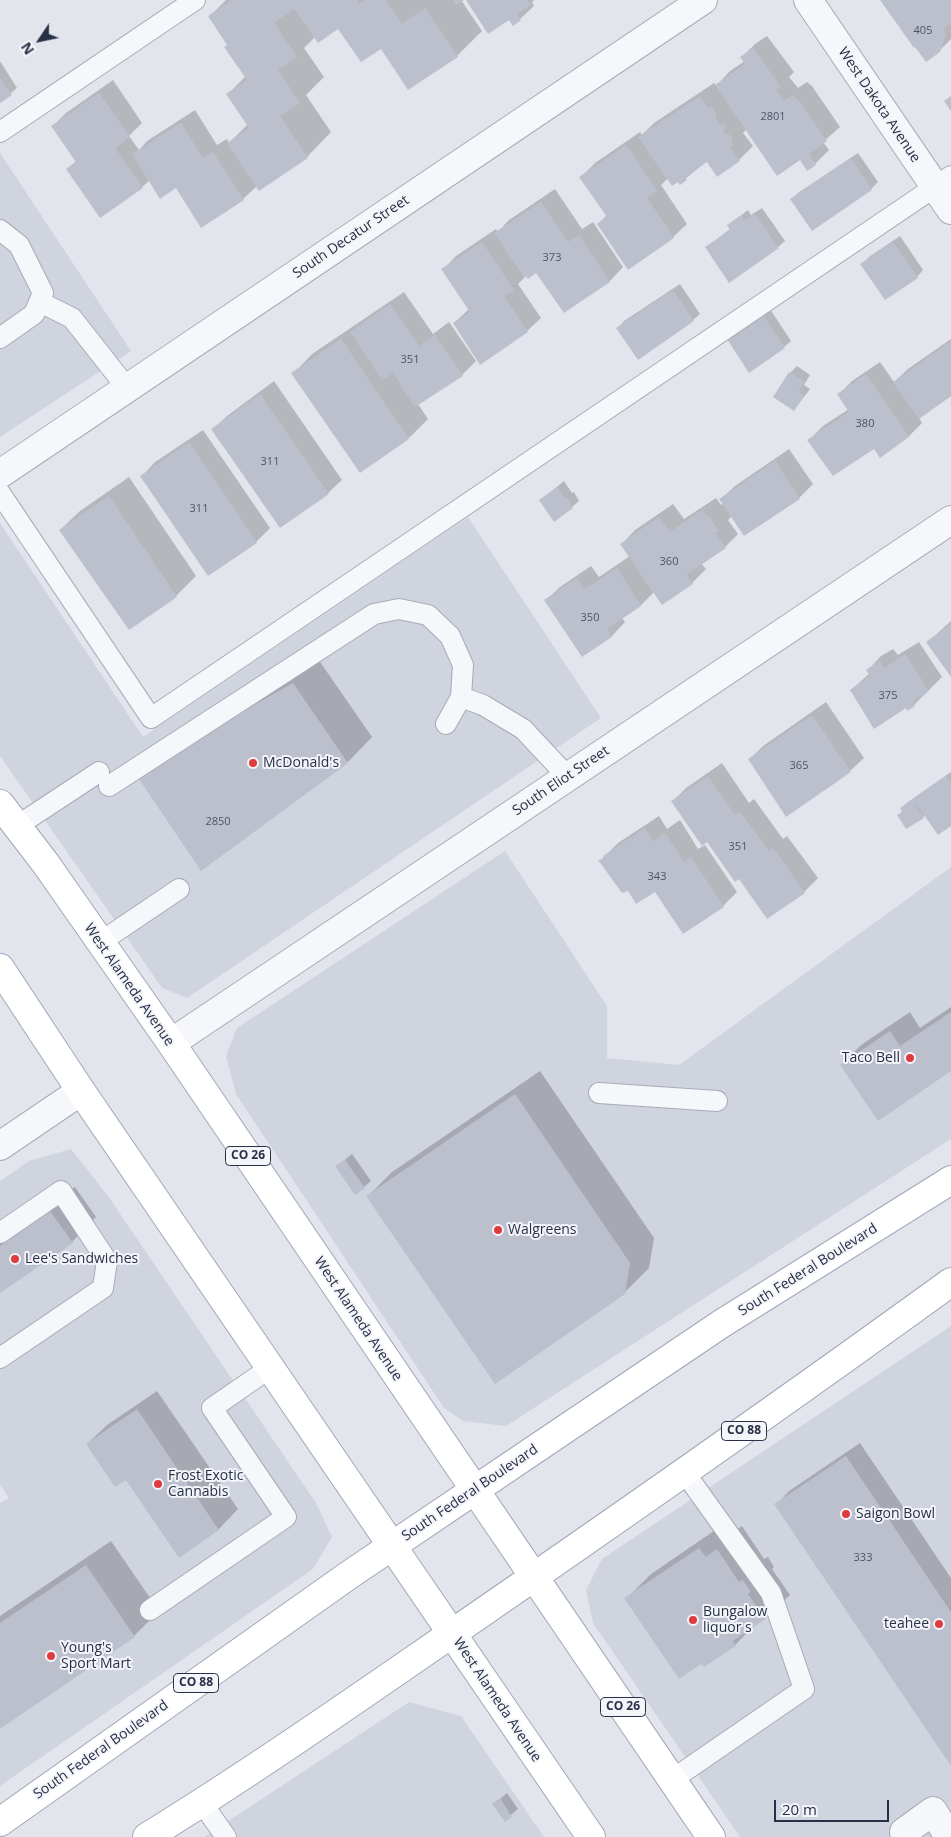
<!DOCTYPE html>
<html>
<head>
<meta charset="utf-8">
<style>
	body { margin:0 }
	#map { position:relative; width:951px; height:1837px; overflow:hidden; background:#e3e5ec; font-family:"Open Sans",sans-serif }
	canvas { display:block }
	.north { position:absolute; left:15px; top:15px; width:50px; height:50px; -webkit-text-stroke:4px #f3f5f9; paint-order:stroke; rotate:236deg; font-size:14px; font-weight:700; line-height:20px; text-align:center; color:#283047 }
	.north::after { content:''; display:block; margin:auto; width:18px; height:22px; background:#283047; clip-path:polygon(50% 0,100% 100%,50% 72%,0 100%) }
	.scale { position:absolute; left:774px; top:1800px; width:115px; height:22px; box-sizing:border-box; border:2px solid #283047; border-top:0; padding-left:6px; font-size:15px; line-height:18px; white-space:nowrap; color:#283047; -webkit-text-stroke:4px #f3f5f9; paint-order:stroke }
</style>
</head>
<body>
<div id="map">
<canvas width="951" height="1837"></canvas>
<div class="north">N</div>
<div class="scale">20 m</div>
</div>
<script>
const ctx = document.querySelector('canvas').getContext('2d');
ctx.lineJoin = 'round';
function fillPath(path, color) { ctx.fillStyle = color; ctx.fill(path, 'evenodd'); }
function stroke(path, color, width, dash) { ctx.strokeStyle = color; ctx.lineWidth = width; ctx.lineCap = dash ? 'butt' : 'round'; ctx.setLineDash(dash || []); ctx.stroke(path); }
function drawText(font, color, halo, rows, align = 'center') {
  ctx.font = font + ' "Open Sans",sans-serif'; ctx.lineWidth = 4; ctx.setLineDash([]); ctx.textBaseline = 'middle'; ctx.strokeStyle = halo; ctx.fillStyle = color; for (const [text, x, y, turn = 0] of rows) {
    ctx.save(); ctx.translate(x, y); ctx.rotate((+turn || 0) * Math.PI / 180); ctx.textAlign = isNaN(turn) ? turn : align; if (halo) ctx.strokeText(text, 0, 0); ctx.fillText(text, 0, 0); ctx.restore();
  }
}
fillPath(new Path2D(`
	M 0,153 L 131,351 L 0,437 Z
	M 468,517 L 601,718 L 187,998 L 162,988 L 0,756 L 0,523 L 143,737 Z
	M 505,851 L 607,1006 L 607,1058 L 679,1065 L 951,867 L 951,1139 L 506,1426 L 463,1421 L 444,1408 L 236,1094 L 226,1056 L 237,1028 Z
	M 71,1149 L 108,1196 L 316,1503 L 332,1537 L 313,1569 L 0,1786 L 0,1503 L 9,1498 L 0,1484 L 0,1181 L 29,1161 Z
	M 951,1326 L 951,1837 L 740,1837 L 593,1623 L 586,1590 L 602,1559 Z
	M 409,1702 L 461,1716 L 544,1837 L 204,1837 Z`), '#d0d4df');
fillPath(new Path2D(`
	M 226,0 L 461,0 L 482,31 L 457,56 L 381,47 L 338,27 L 315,37 L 304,48 L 324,77 L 306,95 L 331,132 L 307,157 L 257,186 L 243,199 L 176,187 L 150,180 L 142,187 L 68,169 L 76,161 L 53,126 L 66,113 L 113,80 L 142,123 L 129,136 L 139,150 L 147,141 L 195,110 L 217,145 L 227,139 L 229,143 L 248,124 L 228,94 L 246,76 L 228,45 L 209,17 Z
	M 467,0 L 534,0 L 532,2 L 534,6 L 520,19 L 509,18 Z
	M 883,0 L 951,0 L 951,39 L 939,51 Z
	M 767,36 L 794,72 L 789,77 L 798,88 L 807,82 L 812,86 L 840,127 L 823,142 L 829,150 L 815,164 L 800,158 L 747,129 L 743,133 L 753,146 L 739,160 L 707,161 L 680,183 L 679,180 L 668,178 L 661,185 L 687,224 L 673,237 L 598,224 L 607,215 L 581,177 L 595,163 L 640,132 L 642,135 L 654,123 L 714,83 L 716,86 L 730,71 L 745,61 L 742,57 L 755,44 Z
	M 0,61 L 17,88 L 0,102 Z
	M 858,153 L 878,182 L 871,189 L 792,199 L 798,193 Z
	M 555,189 L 582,229 L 593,222 L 623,267 L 610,281 L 564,312 L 537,271 L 527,275 L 518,284 L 541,318 L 527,331 L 454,323 L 469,309 L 443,270 L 456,256 L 496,229 L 498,232 L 509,220 Z
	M 762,208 L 785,241 L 778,247 L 706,248 L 730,229 L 728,226 L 748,210 L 751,215 Z
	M 900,236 L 923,270 L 917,277 L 862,264 L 869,257 Z
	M 680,284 L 700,314 L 693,320 L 618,328 L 624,321 Z
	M 404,292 L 433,334 L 449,322 L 476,361 L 462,375 L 418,404 L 428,419 L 409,438 L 293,374 L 312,354 Z
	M 768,306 L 791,341 L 784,347 L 727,336 Z
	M 951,339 L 951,396 L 919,418 L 922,423 L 909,436 L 880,456 L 874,447 L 809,440 L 823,426 L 849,409 L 839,394 L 852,381 L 880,362 L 894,382 L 908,369 Z
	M 797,366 L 810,375 L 804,385 L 810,389 L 794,410 L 774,397 L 790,373 Z
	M 274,381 L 342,480 L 328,493 L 213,429 L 227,416 Z
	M 203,430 L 270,528 L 256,542 L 209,574 L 142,476 L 155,462 Z
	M 789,449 L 813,484 L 799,498 L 732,516 L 728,520 L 738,534 L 725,547 L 701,563 L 706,569 L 692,583 L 663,603 L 654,592 L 641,605 L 622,618 L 625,622 L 612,636 L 582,655 L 546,600 L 560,587 L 591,566 L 599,577 L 630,556 L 622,544 L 635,530 L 673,504 L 684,519 L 716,498 L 721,505 L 724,503 L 721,499 L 735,486 Z
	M 129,477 L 196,576 L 176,596 L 129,629 L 60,530 L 80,511 Z
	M 564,481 L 572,493 L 574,492 L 579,501 L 572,507 L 541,500 Z
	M 951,621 L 951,675 L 928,642 Z
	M 919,642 L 942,677 L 914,705 L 906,707 L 851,690 L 870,673 L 868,670 L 881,656 L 893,649 L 898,655 Z
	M 318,659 L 372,737 L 348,762 L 202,869 L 162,749 Z
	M 826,702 L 864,758 L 850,771 L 749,760 L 763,746 Z
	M 722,763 L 749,803 L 754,799 L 783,839 L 787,836 L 818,878 L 804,892 L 707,840 L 673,801 L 686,788 Z
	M 951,772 L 951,824 L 926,814 L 923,817 L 899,815 L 903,811 L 901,808 L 908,802 Z
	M 659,816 L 667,829 L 680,820 L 698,849 L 705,845 L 737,892 L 723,906 L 655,890 L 628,890 L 600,861 L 618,843 Z
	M 951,1007 L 951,1070 L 841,1065 L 861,1045 L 910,1012 L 920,1028 Z
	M 540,1071 L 654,1238 L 649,1268 L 624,1293 L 368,1196 L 392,1172 Z
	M 352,1154 L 371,1181 L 364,1187 L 337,1166 Z
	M 75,1187 L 96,1217 L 72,1242 L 0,1292 L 0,1240 Z
	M 157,1391 L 238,1509 L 219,1529 L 179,1556 L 126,1478 L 87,1444 L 107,1425 Z
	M 860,1443 L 951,1578 L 951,1763 L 776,1505 L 789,1491 Z
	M 724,1524 L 731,1534 L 742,1526 L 764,1559 L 768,1557 L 774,1567 L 772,1569 L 790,1595 L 765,1619 L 753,1627 L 735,1645 L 704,1666 L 626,1599 L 651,1574 Z
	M 111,1541 L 159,1611 L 134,1636 L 0,1727 L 0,1616 Z
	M 507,1793 L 518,1809 L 505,1820 L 494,1804 Z`), '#0003');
fillPath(new Path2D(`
	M 232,0 L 357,0 L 359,4 L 365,0 L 386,0 L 402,24 L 425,8 L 458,57 L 408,90 L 381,49 L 361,62 L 338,29 L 318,43 L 294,9 L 274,23 L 297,57 L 278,70 L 300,103 L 280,116 L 308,158 L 259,191 L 227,143 L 249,128 L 226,94 L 247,80 L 224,47 L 227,45 L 208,16 Z
	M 453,0 L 464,0 L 456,5 Z
	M 466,0 L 527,0 L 531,5 L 517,14 L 521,20 L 513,26 L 509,20 L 488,34 Z
	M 880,0 L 951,0 L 951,23 L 943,29 L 946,34 L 940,52 L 926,62 L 915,47 L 914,48 Z
	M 753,48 L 781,87 L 776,90 L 784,101 L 793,95 L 798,100 L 827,141 L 809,154 L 816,165 L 807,171 L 800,160 L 777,176 L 715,85 L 745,64 L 740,57 Z
	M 0,78 L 12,95 L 0,103 Z
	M 99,93 L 130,137 L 115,148 L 143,188 L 100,218 L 66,169 L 76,162 L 51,126 Z
	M 700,96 L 708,108 L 711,106 L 717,115 L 715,117 L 720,125 L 723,123 L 726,128 L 723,131 L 726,135 L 729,134 L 733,139 L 731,140 L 733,144 L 730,147 L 740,161 L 717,177 L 707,162 L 685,177 L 687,180 L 680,185 L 678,182 L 672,186 L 638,137 Z
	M 951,96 L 951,111 L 944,101 Z
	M 181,123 L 203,158 L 213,152 L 244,200 L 201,228 L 176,188 L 160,199 L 132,154 Z
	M 626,145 L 657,191 L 647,198 L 674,238 L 628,270 L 597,224 L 607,217 L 579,177 Z
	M 851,158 L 872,190 L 812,231 L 790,199 Z
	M 541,202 L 568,242 L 579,235 L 610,282 L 564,313 L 536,273 L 528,279 L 526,276 L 524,277 L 494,233 Z
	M 755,214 L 779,248 L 729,283 L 705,247 L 730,230 L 727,225 L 741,215 L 744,221 Z
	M 482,242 L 514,290 L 504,296 L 528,332 L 480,365 L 453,323 L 470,312 L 441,269 Z
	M 893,242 L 918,278 L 885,300 L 860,264 Z
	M 673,290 L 694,321 L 638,360 L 616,328 Z
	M 390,304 L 419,346 L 435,335 L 463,376 L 415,407 L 393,373 L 382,380 L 350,332 Z
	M 761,312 L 785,348 L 749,373 L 725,336 Z
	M 341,339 L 409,439 L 360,473 L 291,373 Z
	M 951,341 L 951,396 L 919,419 L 893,382 Z
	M 789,372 L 805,382 L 798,392 L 804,396 L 794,411 L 773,397 Z
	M 866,374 L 909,437 L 880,458 L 874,449 L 833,476 L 807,440 L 849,412 L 837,394 Z
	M 260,394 L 329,494 L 280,528 L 211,429 Z
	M 189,442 L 257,543 L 208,576 L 140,476 Z
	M 775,461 L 800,499 L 744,536 L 719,499 Z
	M 557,487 L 565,499 L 567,497 L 573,508 L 554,522 L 539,500 Z
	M 109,496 L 177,597 L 129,630 L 59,530 Z
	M 702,510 L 707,517 L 709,516 L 719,531 L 715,533 L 726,548 L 686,575 L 693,584 L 662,605 L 620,544 L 659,517 L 670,532 Z
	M 617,568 L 641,606 L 607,629 L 612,637 L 582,657 L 544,600 L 577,578 L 585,589 Z
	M 951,624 L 951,677 L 926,642 Z
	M 905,654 L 929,691 L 913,702 L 915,706 L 907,711 L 906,708 L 874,729 L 850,690 L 870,676 L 866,670 L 879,661 L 884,668 Z
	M 293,683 L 348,763 L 201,871 L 135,773 Z
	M 812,715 L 851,772 L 786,817 L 748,759 Z
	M 708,776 L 735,815 L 740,812 L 769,851 L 773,848 L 805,893 L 767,919 L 739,879 L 735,882 L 707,842 L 702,846 L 671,801 Z
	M 946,776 L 951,784 L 951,826 L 938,835 L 915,802 L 914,803 L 924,818 L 906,829 L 897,815 L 902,812 L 900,808 Z
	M 645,828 L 653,842 L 665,833 L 684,862 L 691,857 L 724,907 L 683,934 L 655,892 L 636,904 L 628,891 L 622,893 L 598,860 L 605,859 L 603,856 Z
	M 951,1012 L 951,1071 L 878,1121 L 840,1065 L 890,1031 L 900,1046 Z
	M 515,1094 L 630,1263 L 625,1294 L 495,1384 L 366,1196 Z
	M 345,1160 L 365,1188 L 355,1195 L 335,1166 Z
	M 50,1211 L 73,1243 L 0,1293 L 0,1246 Z
	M 137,1409 L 219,1530 L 179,1558 L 126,1480 L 115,1487 L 86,1444 Z
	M 846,1456 L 951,1612 L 951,1766 L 774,1504 Z
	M 699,1548 L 706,1557 L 717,1549 L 739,1582 L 743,1580 L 751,1592 L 748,1594 L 765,1619 L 733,1641 L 736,1646 L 704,1667 L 701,1664 L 679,1679 L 624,1598 Z
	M 86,1565 L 135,1637 L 0,1729 L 0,1623 Z
	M 500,1798 L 512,1817 L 505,1822 L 492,1804 Z`), '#bcc0cd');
const lane = new Path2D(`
	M 0,132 L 195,0
	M 0,230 L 19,245 L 43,293 L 34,314 L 0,338
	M 40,302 L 72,318 L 127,388
	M 0,493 L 151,718 L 951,176
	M 461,697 L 483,705 L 523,729 L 568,777
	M 109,786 L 374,614 L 399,609 L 428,615 L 450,636 L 463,665 L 461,697 L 446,724
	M 17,826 L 99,772
	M 99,943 L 179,889
	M 599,1093 L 717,1101
	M 0,1233 L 61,1191 L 107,1261 L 103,1288 L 0,1358
	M 150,1610 L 286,1517 L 212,1408 L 270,1368
	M 673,1779 L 804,1689 L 771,1593 L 685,1473
	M 202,1803 L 226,1837`);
const street = new Path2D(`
	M 808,0 L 951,210
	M 0,474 L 703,0
	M 171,1043 L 951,520
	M 0,1146 L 81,1091
	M 904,1832 L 933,1811 L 949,1837`);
const primary = new Path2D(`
	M 0,804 L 46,864 L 171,1043 L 711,1837
	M 0,968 L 81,1091 L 591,1837
	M 0,1822 L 349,1575 L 528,1454 L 721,1324 L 951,1180
	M 147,1837 C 236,1782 322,1723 409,1663 C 591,1538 772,1412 951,1282`);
stroke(lane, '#a7abb7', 22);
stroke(street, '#a7abb7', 30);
stroke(primary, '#a0a7b9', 30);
stroke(lane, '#f6f7fa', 20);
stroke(street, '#f6f7fa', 28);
stroke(primary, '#fff', 28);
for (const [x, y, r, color] of [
	[253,763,5,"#dd3c40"],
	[910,1058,5,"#dd3c40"],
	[498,1230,5,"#dd3c40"],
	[15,1259,5,"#dd3c40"],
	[158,1484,5,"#dd3c40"],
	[846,1514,5,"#dd3c40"],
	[693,1620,5,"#dd3c40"],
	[939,1624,5,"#dd3c40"],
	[51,1656,5,"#dd3c40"]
]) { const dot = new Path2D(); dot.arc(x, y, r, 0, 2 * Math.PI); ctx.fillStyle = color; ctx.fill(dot); stroke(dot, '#f3f5f9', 2); }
drawText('11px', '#4d5468', null, [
	["405",923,31],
	["2801",773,117],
	["373",552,258],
	["351",410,360],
	["380",865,424],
	["311",270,462],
	["311",199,509],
	["360",669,562],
	["350",590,618],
	["375",888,696],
	["365",799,766],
	["2850",218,822],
	["351",738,847],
	["343",657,877],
	["333",863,1558]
]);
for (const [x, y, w] of [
	[248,1156,45],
	[744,1431,45],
	[196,1683,45],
	[623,1707,45]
]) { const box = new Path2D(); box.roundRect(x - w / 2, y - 9.5, w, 19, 4); ctx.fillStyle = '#f3f5f9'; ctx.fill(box); stroke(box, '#283047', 1); }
drawText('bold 12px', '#283047', null, [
	["CO 26",248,1156],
	["CO 88",744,1431],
	["CO 88",196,1683],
	["CO 26",623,1707]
]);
drawText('14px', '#283047', '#f3f5f9', [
	["West Dakota Avenue",879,105,56],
	["South Decatur Street",351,237,-34],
	["South Eliot Street",561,781,-34],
	["West Alameda Avenue",129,985,55],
	["South Federal Boulevard",808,1270,-32],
	["West Alameda Avenue",358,1319,56],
	["South Federal Boulevard",470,1493,-34],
	["West Alameda Avenue",497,1700,56],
	["South Federal Boulevard",101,1750,-35]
]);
drawText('14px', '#283047', '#f3f5f9', [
	["McDonald's",263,763],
	["Taco Bell",900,1058,"right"],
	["Walgreens",508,1230],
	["Lee's Sandwiches",25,1259],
	["Frost Exotic",168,1476],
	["Cannabis",168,1492],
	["Saigon Bowl",856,1514],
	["Bungalow",703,1612],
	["liquor s",703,1628],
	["teahee",929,1624,"right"],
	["Young's",61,1648],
	["Sport Mart",61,1664]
], 'left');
</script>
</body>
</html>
